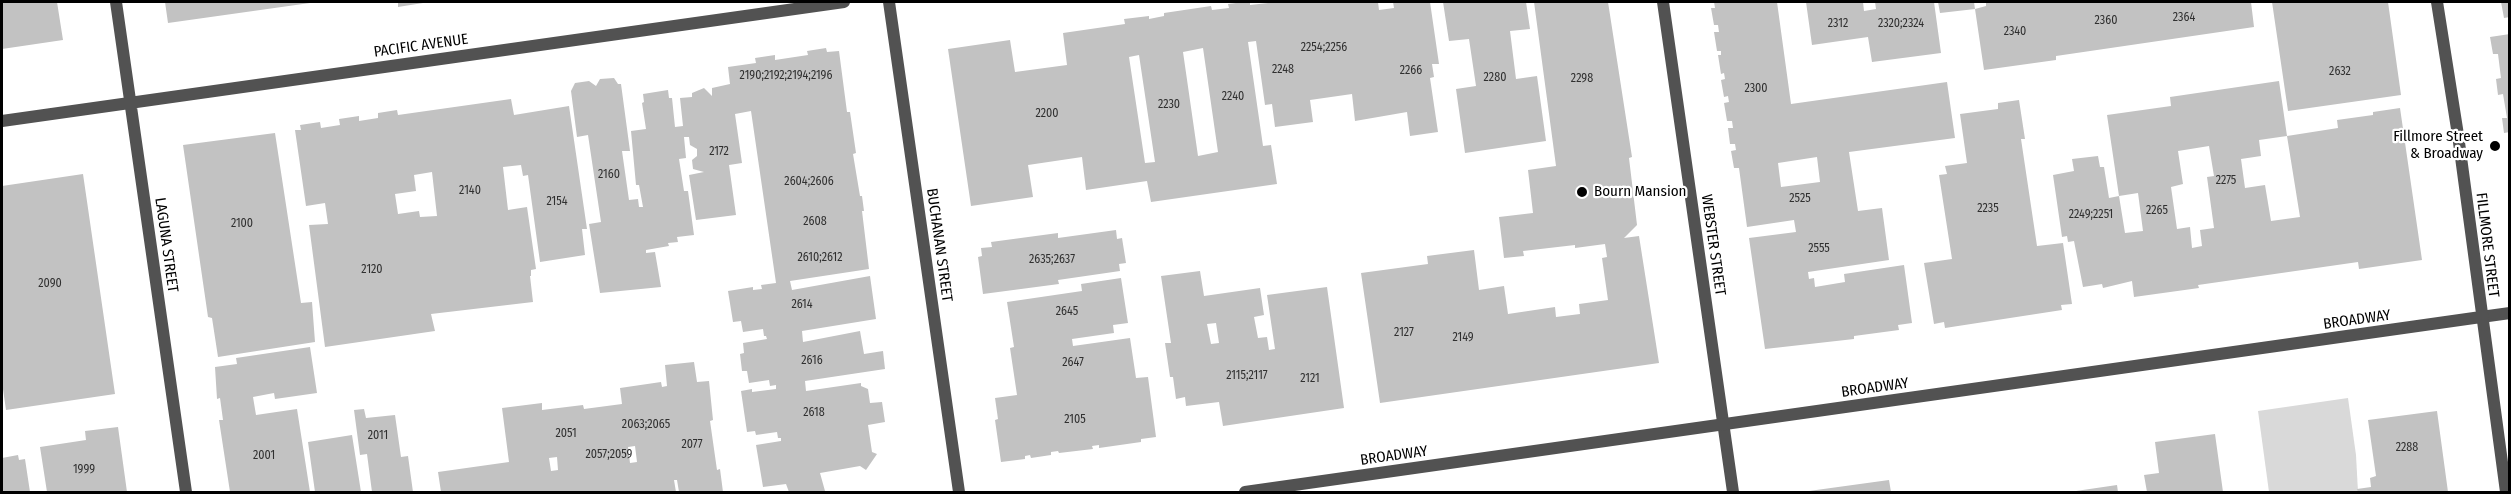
<!DOCTYPE html>
<html>
<head>
<meta charset="utf-8">
<style>
	body { margin:0 }
	#map { position:relative; width:2511px; height:494px; overflow:hidden; background:#fff; font-family:"Fira Sans Condensed",sans-serif }
	canvas { display:block }
	.frame { position:absolute; inset:0; border:3px solid #000; pointer-events:none }
</style>
</head>
<body>
<div id="map">
<canvas width="2511" height="494"></canvas>
<div class="frame"></div>
</div>
<script>
const ctx = document.querySelector('canvas').getContext('2d');
ctx.lineJoin = 'round';
function fillPath(path, color) { ctx.fillStyle = color; ctx.fill(path, 'evenodd'); }
function stroke(path, color, width, dash) { ctx.strokeStyle = color; ctx.lineWidth = width; ctx.lineCap = dash ? 'butt' : 'round'; ctx.setLineDash(dash || []); ctx.stroke(path); }
function drawText(font, color, halo, rows, align = 'center') {
  ctx.font = font + ' "Fira Sans Condensed",sans-serif'; ctx.lineWidth = 4.5; ctx.setLineDash([]); ctx.textBaseline = 'middle'; ctx.strokeStyle = halo; ctx.fillStyle = color; for (const [text, x, y, turn = 0] of rows) {
    ctx.save(); ctx.translate(x, y); ctx.rotate((+turn || 0) * Math.PI / 180); ctx.textAlign = isNaN(turn) ? turn : align; if (halo) ctx.strokeText(text, 0, 0); ctx.fillText(text, 0, 0); ctx.restore();
  }
}
fillPath(new Path2D(`
	M 2348,398 L 2356,455 L 2358,492 L 2269,492 L 2258,411 Z`), '#d9d9d9');
fillPath(new Path2D(`
	M 2,2 L 57,2 L 63,40 L 2,49 Z
	M 165,2 L 310,2 L 310,3 L 168,23 Z
	M 398,2 L 423,2 L 423,3 L 398,7 Z
	M 1244,2 L 1250,2 L 1250,5 L 1277,2 L 1378,2 L 1379,10 L 1394,8 L 1393,2 L 1430,2 L 1439,64 L 1432,64 L 1434,77 L 1430,78 L 1438,132 L 1410,136 L 1407,112 L 1355,121 L 1352,94 L 1310,100 L 1313,122 L 1275,127 L 1272,104 L 1265,105 L 1256,41 L 1248,42 L 1263,146 L 1271,145 L 1277,184 L 1151,202 L 1147,181 L 1086,190 L 1082,157 L 1028,165 L 1033,197 L 971,206 L 948,49 L 1010,40 L 1015,72 L 1067,65 L 1063,33 L 1125,24 L 1124,19 L 1149,16 L 1149,19 L 1164,16 L 1164,13 L 1211,6 L 1212,10 L 1229,8 L 1228,4 ZM 1203,48 L 1218,152 L 1198,156 L 1183,52 ZM 1139,55 L 1155,162 L 1145,163 L 1129,57 Z
	M 1443,2 L 1526,2 L 1530,29 L 1510,31 L 1516,79 L 1537,76 L 1546,141 L 1465,153 L 1456,89 L 1476,86 L 1469,39 L 1449,41 Z
	M 1534,2 L 1608,2 L 1632,157 L 1629,158 L 1637,225 L 1624,238 L 1639,236 L 1659,363 L 1380,403 L 1361,273 L 1428,264 L 1427,256 L 1474,250 L 1479,290 L 1504,286 L 1508,314 L 1555,307 L 1556,317 L 1580,314 L 1579,304 L 1608,300 L 1602,258 L 1607,257 L 1605,244 L 1575,248 L 1575,245 L 1523,251 L 1524,256 L 1504,258 L 1499,217 L 1533,213 L 1528,170 L 1556,166 Z
	M 1714,2 L 1777,2 L 1791,104 L 1947,82 L 1955,138 L 1849,152 L 1858,211 L 1882,208 L 1889,260 L 1808,272 L 1809,279 L 1814,278 L 1815,287 L 1845,282 L 1844,274 L 1904,265 L 1912,323 L 1898,325 L 1899,330 L 1854,336 L 1854,339 L 1765,349 L 1749,238 L 1796,232 L 1794,220 L 1747,227 L 1739,168 L 1734,168 L 1731,151 L 1736,150 L 1735,144 L 1730,144 L 1728,128 L 1733,128 L 1732,121 L 1727,121 L 1724,103 L 1729,102 L 1728,96 L 1724,97 L 1721,80 L 1725,79 L 1724,73 L 1721,74 L 1718,55 L 1721,55 L 1721,51 L 1717,51 L 1714,32 L 1719,32 L 1718,25 L 1714,25 L 1711,8 L 1715,8 ZM 1817,157 L 1820,182 L 1781,187 L 1778,163 Z
	M 1806,2 L 1863,2 L 1864,11 L 1876,9 L 1875,2 L 1934,2 L 1941,53 L 1872,62 L 1868,37 L 1812,45 Z
	M 1938,2 L 1974,2 L 1975,9 L 1940,13 Z
	M 1986,2 L 2251,2 L 2254,27 L 2056,56 L 2056,60 L 1984,70 L 1975,9 L 1986,6 Z
	M 2272,2 L 2388,2 L 2401,95 L 2288,111 Z
	M 2501,2 L 2510,2 L 2510,17 L 2504,18 Z
	M 2510,34 L 2510,132 L 2504,133 L 2502,118 L 2507,118 L 2503,94 L 2498,95 L 2496,79 L 2501,78 L 2498,54 L 2493,54 L 2490,37 Z
	M 826,48 L 827,52 L 839,51 L 847,112 L 850,112 L 856,153 L 853,154 L 860,196 L 862,196 L 864,211 L 862,211 L 869,269 L 790,281 L 792,290 L 870,276 L 876,319 L 802,331 L 803,342 L 860,331 L 864,354 L 883,351 L 885,369 L 805,381 L 806,391 L 861,383 L 861,386 L 868,389 L 870,403 L 882,402 L 885,422 L 868,425 L 872,452 L 877,454 L 866,470 L 860,466 L 820,473 L 825,491 L 789,492 L 786,484 L 763,487 L 756,445 L 781,441 L 781,438 L 778,438 L 777,432 L 756,435 L 755,431 L 747,432 L 741,391 L 752,389 L 752,392 L 776,389 L 776,385 L 770,386 L 769,380 L 749,383 L 747,371 L 742,371 L 740,354 L 744,353 L 743,343 L 767,339 L 766,336 L 764,336 L 763,329 L 743,332 L 741,321 L 733,322 L 728,291 L 753,287 L 753,290 L 762,289 L 761,285 L 776,283 L 751,111 L 735,114 L 742,163 L 729,165 L 736,215 L 696,220 L 689,175 L 704,172 L 693,169 L 692,160 L 697,156 L 697,149 L 690,145 L 689,137 L 684,137 L 686,158 L 679,159 L 684,191 L 688,191 L 694,235 L 677,237 L 678,242 L 668,243 L 669,246 L 646,250 L 646,253 L 655,252 L 661,287 L 600,293 L 589,224 L 601,222 L 588,135 L 577,137 L 571,91 L 575,83 L 589,81 L 596,86 L 600,79 L 614,78 L 618,84 L 621,84 L 630,151 L 622,151 L 629,200 L 638,199 L 639,207 L 643,207 L 639,185 L 636,185 L 631,131 L 646,129 L 642,103 L 644,102 L 643,94 L 668,90 L 669,98 L 672,98 L 675,127 L 683,126 L 680,98 L 692,97 L 692,93 L 704,88 L 712,96 L 712,88 L 730,84 L 728,67 L 756,63 L 755,58 L 775,55 L 775,60 L 808,55 L 807,51 Z
	M 2279,81 L 2287,136 L 2338,128 L 2337,120 L 2373,115 L 2373,112 L 2400,108 L 2422,260 L 2359,269 L 2358,262 L 2198,285 L 2199,288 L 2134,297 L 2132,281 L 2103,288 L 2102,284 L 2083,287 L 2074,241 L 2068,242 L 2067,236 L 2062,237 L 2053,175 L 2074,171 L 2072,159 L 2098,156 L 2100,167 L 2104,167 L 2109,198 L 2119,196 L 2107,115 L 2171,106 L 2170,97 ZM 2287,136 L 2300,217 L 2271,221 L 2265,185 L 2245,188 L 2241,159 L 2261,156 L 2259,140 ZM 2209,146 L 2214,176 L 2207,177 L 2214,228 L 2200,230 L 2202,246 L 2192,248 L 2190,227 L 2177,229 L 2171,187 L 2183,184 L 2178,151 ZM 2138,193 L 2143,231 L 2125,233 L 2119,196 Z
	M 511,99 L 514,115 L 569,106 L 587,229 L 582,229 L 585,255 L 540,262 L 528,175 L 523,176 L 521,165 L 503,167 L 508,210 L 527,207 L 536,269 L 531,270 L 531,276 L 530,276 L 533,302 L 431,314 L 435,331 L 325,347 L 309,225 L 328,224 L 325,203 L 306,206 L 295,130 L 301,130 L 300,125 L 320,122 L 321,128 L 340,125 L 339,119 L 359,116 L 359,121 L 378,118 L 378,113 L 397,110 L 398,115 ZM 432,172 L 437,216 L 420,217 L 419,211 L 398,214 L 395,194 L 416,191 L 414,175 Z
	M 2019,100 L 2025,139 L 2021,139 L 2037,246 L 2063,243 L 2072,304 L 2061,305 L 2062,310 L 1945,328 L 1944,322 L 1934,324 L 1924,263 L 1952,259 L 1939,175 L 1947,174 L 1945,166 L 1967,163 L 1960,114 L 1998,109 L 1998,103 Z
	M 275,133 L 301,303 L 312,302 L 315,342 L 218,357 L 212,318 L 208,317 L 183,145 Z
	M 83,174 L 115,394 L 6,410 L 2,382 L 2,186 Z
	M 1116,230 L 1117,239 L 1122,238 L 1126,263 L 1119,264 L 1120,271 L 1058,280 L 1059,284 L 983,294 L 978,257 L 982,256 L 981,248 L 992,247 L 991,242 L 1058,233 L 1058,238 Z
	M 1200,271 L 1204,296 L 1260,288 L 1264,315 L 1254,317 L 1258,338 L 1267,337 L 1269,350 L 1275,349 L 1267,295 L 1327,287 L 1344,408 L 1223,426 L 1219,402 L 1186,406 L 1185,397 L 1176,399 L 1173,377 L 1170,377 L 1165,343 L 1171,343 L 1161,276 ZM 1216,323 L 1219,343 L 1211,344 L 1207,324 Z
	M 1121,278 L 1128,323 L 1113,325 L 1114,333 L 1072,339 L 1073,346 L 1130,338 L 1136,378 L 1148,377 L 1156,437 L 1141,439 L 1141,442 L 1099,448 L 1099,445 L 1092,446 L 1093,449 L 1059,453 L 1058,451 L 1051,452 L 1051,455 L 1031,458 L 1030,455 L 1025,456 L 1025,459 L 1001,462 L 995,420 L 998,419 L 995,398 L 1017,395 L 1010,348 L 1014,347 L 1007,302 L 1082,291 L 1081,284 Z
	M 310,347 L 317,393 L 275,399 L 274,393 L 253,397 L 256,415 L 297,409 L 310,492 L 230,492 L 219,420 L 223,420 L 220,398 L 217,399 L 215,367 L 237,364 L 236,358 Z
	M 694,362 L 697,382 L 709,381 L 713,420 L 710,421 L 717,470 L 720,469 L 723,492 L 679,492 L 677,480 L 674,480 L 676,492 L 441,492 L 438,472 L 509,462 L 502,408 L 542,403 L 542,410 L 583,405 L 584,409 L 622,404 L 620,388 L 661,382 L 662,387 L 667,386 L 665,365 ZM 635,446 L 637,462 L 630,463 L 628,447 ZM 557,457 L 558,470 L 551,471 L 549,458 Z
	M 364,409 L 366,418 L 395,415 L 401,457 L 408,456 L 413,492 L 372,492 L 367,454 L 360,455 L 354,410 Z
	M 2437,411 L 2448,492 L 2358,492 L 2357,489 L 2371,487 L 2370,478 L 2376,476 L 2368,420 Z
	M 118,427 L 127,492 L 47,492 L 40,447 L 86,440 L 85,431 Z
	M 2215,434 L 2223,492 L 2147,492 L 2144,475 L 2159,473 L 2155,442 Z
	M 352,435 L 361,492 L 315,492 L 308,442 Z
	M 18,455 L 19,460 L 25,459 L 30,492 L 2,492 L 2,458 Z
	M 1889,480 L 1891,492 L 1809,492 L 1809,491 Z
	M 2117,485 L 2118,492 L 2076,492 L 2076,491 Z`), '#c2c2c2');
stroke(new Path2D(`
	M 116,2 L 186,492
	M 889,2 L 959,492
	M 1663,2 L 1733,492
	M 2,121 L 844,2
	M 2481,317 L 2510,313`), '#525252', 12);
stroke(new Path2D(`
	M 2437,2 L 2458,135 L 2506,492
	M 1245,492 L 2481,317`), '#525252', 12);
for (const [x, y, r, color] of [
	[2495,146,6,"#000"],
	[1582,192,6,"#000"]
]) { const dot = new Path2D(); dot.arc(x, y, r, 0, 2 * Math.PI); ctx.fillStyle = color; ctx.fill(dot); stroke(dot, '#fff', 2); }
drawText('12px', '#303030', null, [
	["2364",2184,18],
	["2360",2106,21],
	["2312",1838,24],
	["2320;2324",1901,24],
	["2340",2015,32],
	["2254;2256",1324,48],
	["2248",1283,70],
	["2266",1411,71],
	["2632",2340,72],
	["2190;2192;2194;2196",786,76],
	["2280",1495,78],
	["2298",1582,79],
	["2300",1756,89],
	["2240",1233,97],
	["2230",1169,105],
	["2200",1047,114],
	["2172",719,152],
	["2160",609,175],
	["2275",2226,181],
	["2604;2606",809,182],
	["2140",470,191],
	["2525",1800,199],
	["2154",557,202],
	["2235",1988,209],
	["2265",2157,211],
	["2249;2251",2091,215],
	["2608",815,222],
	["2100",242,224],
	["2555",1819,249],
	["2610;2612",820,258],
	["2635;2637",1052,260],
	["2120",372,270],
	["2090",50,284],
	["2614",802,305],
	["2645",1067,312],
	["2127",1404,333],
	["2149",1463,338],
	["2616",812,361],
	["2647",1073,363],
	["2115;2117",1247,376],
	["2121",1310,379],
	["2618",814,413],
	["2105",1075,420],
	["2063;2065",646,425],
	["2051",566,434],
	["2011",378,436],
	["2077",692,445],
	["2288",2407,448],
	["2057;2059",609,455],
	["2001",264,456],
	["1999",84,470]
]);
drawText('15px', '#000', '#fff', [
	["PACIFIC AVENUE",421,46,-8],
	["LAGUNA STREET",166,245,82],
	["BUCHANAN STREET",939,245,82],
	["WEBSTER STREET",1713,245,82],
	["FILLMORE STREET",2487,245,83],
	["BROADWAY",2357,320,-8],
	["BROADWAY",1875,388,-8],
	["BROADWAY",1394,456,-8]
]);
drawText('15px', '#000', '#fff', [
	["Fillmore Street",2483,137],
	["& Broadway",2483,154],
	["Bourn Mansion",1594,192,"left"]
], 'right');
</script>
</body>
</html>
